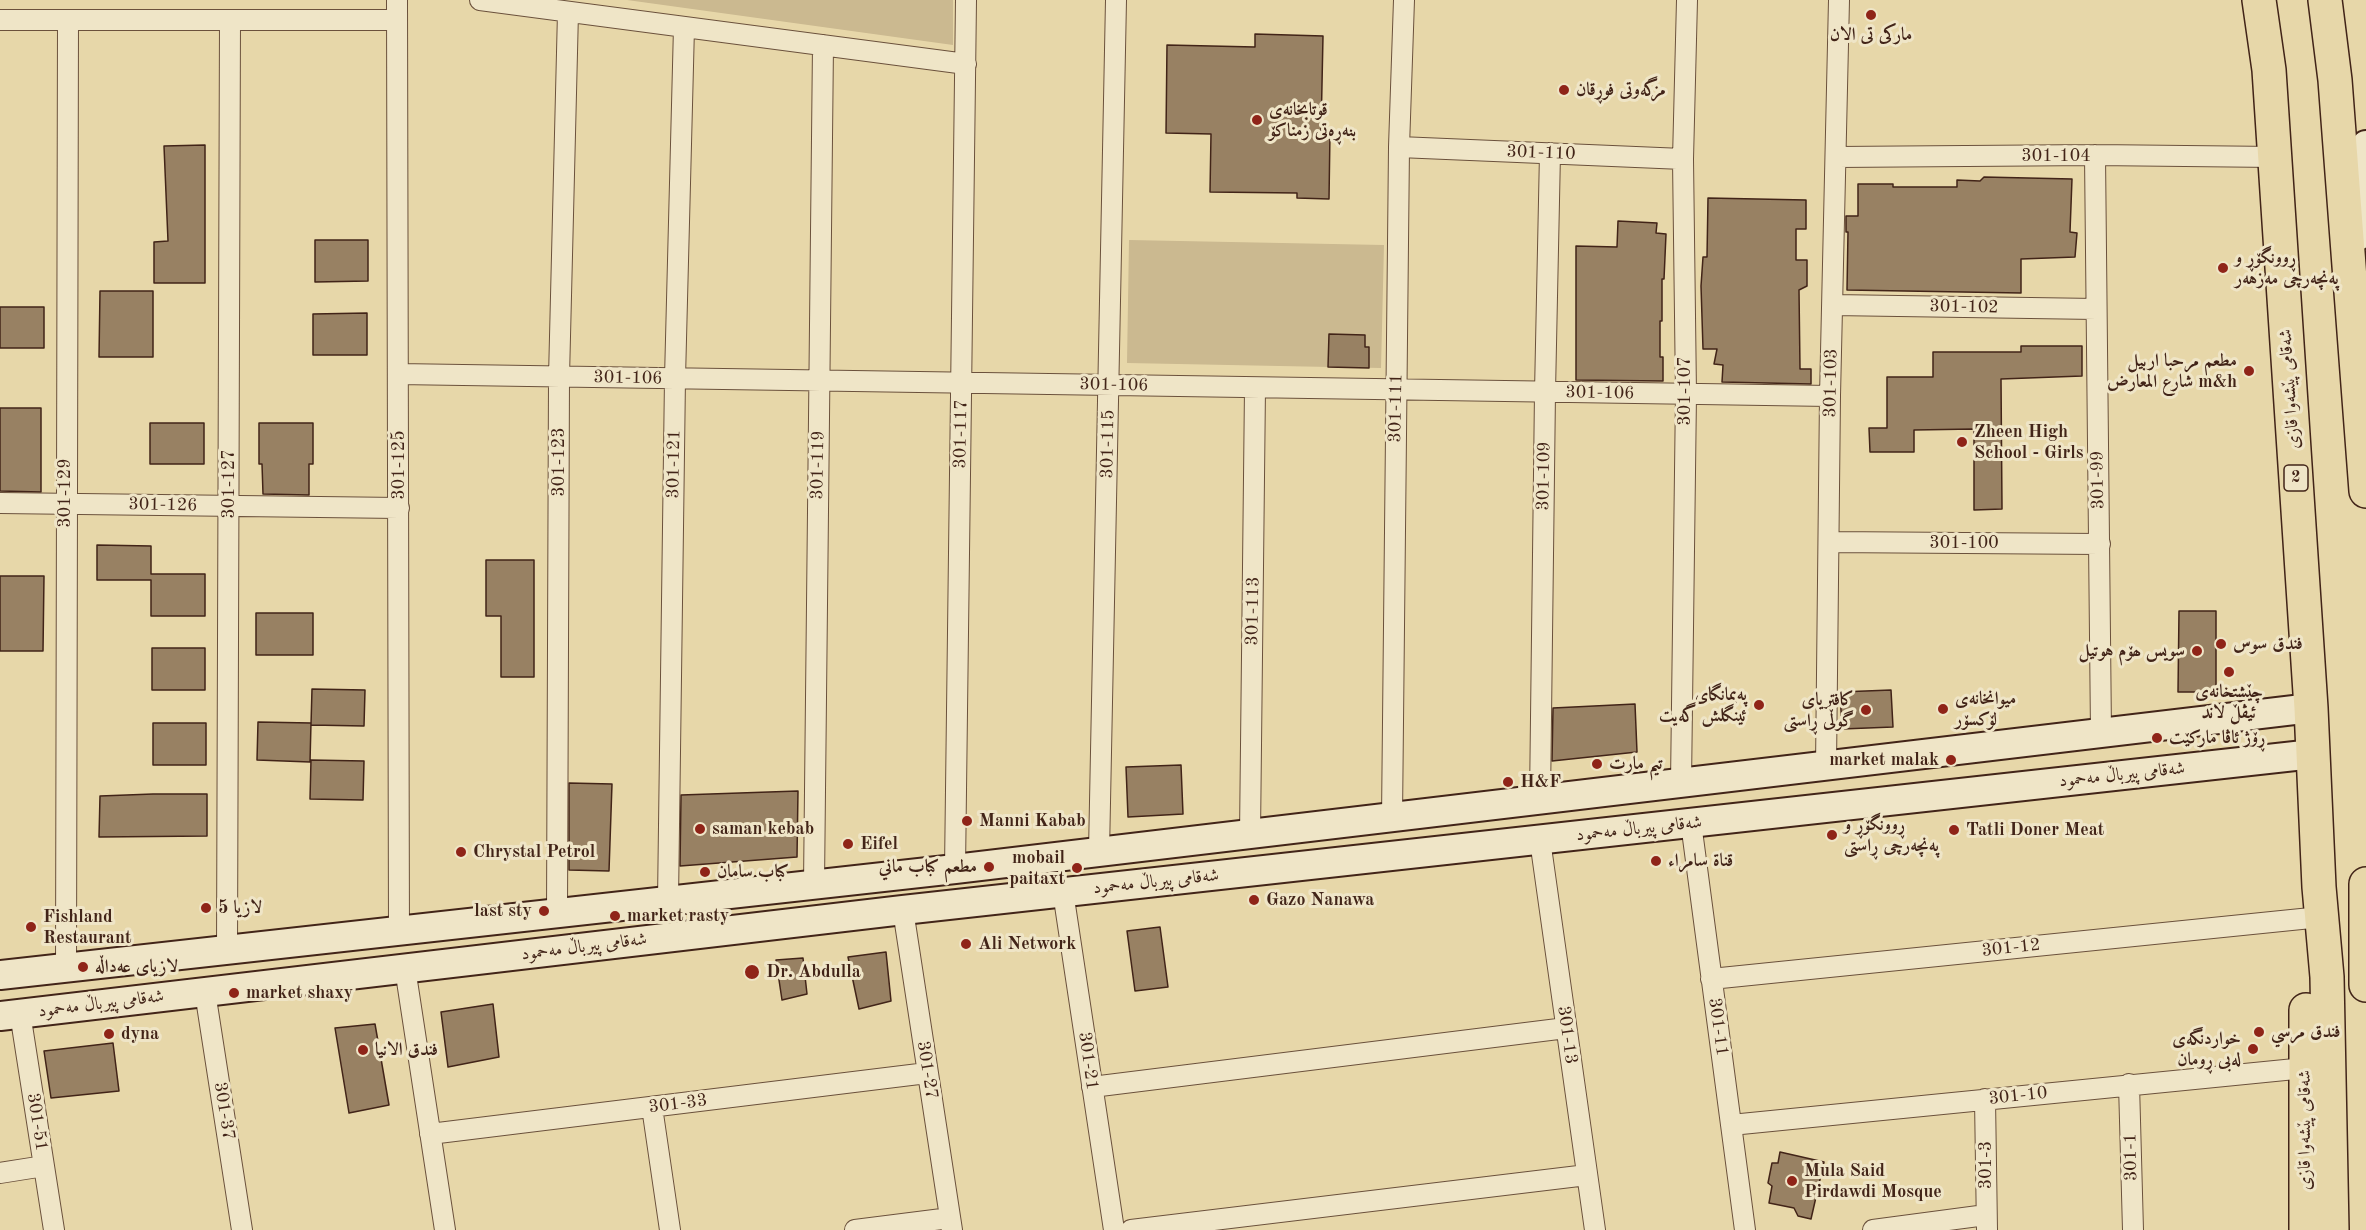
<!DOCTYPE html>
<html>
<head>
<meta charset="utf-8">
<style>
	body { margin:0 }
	canvas { display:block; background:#e7d7a9 }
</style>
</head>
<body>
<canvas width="2366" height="1230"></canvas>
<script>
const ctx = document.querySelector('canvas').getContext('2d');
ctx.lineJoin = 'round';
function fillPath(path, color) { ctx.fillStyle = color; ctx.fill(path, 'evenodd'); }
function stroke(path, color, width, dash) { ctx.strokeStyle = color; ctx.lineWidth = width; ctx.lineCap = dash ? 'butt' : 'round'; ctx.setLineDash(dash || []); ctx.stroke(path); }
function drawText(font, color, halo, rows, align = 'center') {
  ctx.font = font + ' "Old Standard TT",Amiri,serif'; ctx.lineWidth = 6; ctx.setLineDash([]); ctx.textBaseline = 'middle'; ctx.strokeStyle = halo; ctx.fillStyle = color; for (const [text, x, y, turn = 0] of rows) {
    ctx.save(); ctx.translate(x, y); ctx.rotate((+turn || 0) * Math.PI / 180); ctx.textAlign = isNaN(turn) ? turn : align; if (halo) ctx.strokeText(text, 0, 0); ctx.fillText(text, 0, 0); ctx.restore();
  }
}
fillPath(new Path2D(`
	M 627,0 L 953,0 L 953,45 Z
	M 1129,240 L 1384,245 L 1381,368 L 1127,363 Z`), '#cbb990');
const building = new Path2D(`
	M 1255,34 L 1323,36 L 1321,132 L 1330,132 L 1329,199 L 1297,198 L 1297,193 L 1210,192 L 1211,134 L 1166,133 L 1167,45 L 1255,47 Z
	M 205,145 L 205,283 L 154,283 L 154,242 L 168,241 L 164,146 Z
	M 1984,177 L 2072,179 L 2070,232 L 2077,233 L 2075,257 L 2021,259 L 2021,293 L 1847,290 L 1848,232 L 1846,232 L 1846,216 L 1858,216 L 1858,184 L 1893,184 L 1893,187 L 1957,187 L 1957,180 L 1980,181 Z
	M 1708,198 L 1806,200 L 1806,229 L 1796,229 L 1796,260 L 1807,260 L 1807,286 L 1799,290 L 1800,369 L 1811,369 L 1811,384 L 1722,382 L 1723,365 L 1714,364 L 1717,349 L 1703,349 L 1701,286 L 1703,257 L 1707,257 Z
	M 1618,221 L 1657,223 L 1656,233 L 1666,234 L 1664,279 L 1662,279 L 1662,321 L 1660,321 L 1660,357 L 1663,357 L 1663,381 L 1576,380 L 1576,246 L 1617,247 Z
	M 315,240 L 368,240 L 368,281 L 315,282 Z
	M 100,291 L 153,291 L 153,357 L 99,357 Z
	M 0,307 L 44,307 L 44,348 L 0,348 Z
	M 367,313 L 367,355 L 313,355 L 313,314 Z
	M 1329,334 L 1365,335 L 1365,347 L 1369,347 L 1369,368 L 1328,367 Z
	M 2021,346 L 2082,346 L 2082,376 L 2001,379 L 2002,509 L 1974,510 L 1974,429 L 1914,430 L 1914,452 L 1870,452 L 1869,428 L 1887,428 L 1887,377 L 1933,377 L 1933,352 L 2021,352 Z
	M 0,408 L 41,408 L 41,492 L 0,491 Z
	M 150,423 L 204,423 L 204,464 L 150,464 Z
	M 259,423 L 313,423 L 313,464 L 309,464 L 309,495 L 263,494 L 262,464 L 259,464 Z
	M 97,545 L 151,546 L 151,574 L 205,574 L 205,616 L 151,616 L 151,580 L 97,580 Z
	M 486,560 L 534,560 L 534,677 L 501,677 L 501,616 L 486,616 Z
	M 0,576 L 44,576 L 43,651 L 0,651 Z
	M 2179,611 L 2216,611 L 2216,692 L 2178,692 Z
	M 256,613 L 313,613 L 313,655 L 256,655 Z
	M 152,648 L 205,648 L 205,690 L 152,690 Z
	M 312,689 L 365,690 L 364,726 L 311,725 Z
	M 1891,690 L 1893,727 L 1842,729 L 1840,692 Z
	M 1635,704 L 1637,752 L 1552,761 L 1553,708 Z
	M 258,722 L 311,723 L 310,762 L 257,760 Z
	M 153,723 L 206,723 L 206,765 L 153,765 Z
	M 311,760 L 364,761 L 363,800 L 310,799 Z
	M 1181,765 L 1183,814 L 1128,817 L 1126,767 Z
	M 569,783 L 612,784 L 609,871 L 569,870 Z
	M 798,791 L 797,857 L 680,866 L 681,795 Z
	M 153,794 L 207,794 L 207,836 L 99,837 L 100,796 Z
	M 1160,927 L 1168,987 L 1135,991 L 1127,931 Z
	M 886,952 L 891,1001 L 859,1009 L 848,957 Z
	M 803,958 L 807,994 L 782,1000 L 776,960 Z
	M 493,1004 L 499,1057 L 448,1067 L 441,1012 Z
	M 375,1024 L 389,1105 L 349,1113 L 335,1028 Z
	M 113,1043 L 119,1091 L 51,1098 L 44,1051 Z
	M 1780,1152 L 1824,1162 L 1811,1219 L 1798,1216 L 1794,1208 L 1769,1203 L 1772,1186 L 1768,1183 L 1772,1163 L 1778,1163 Z`);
fillPath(building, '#988163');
stroke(building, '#422418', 1.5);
const street = new Path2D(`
	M 397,0 L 399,930
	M 480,0 L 966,64
	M 0,20 L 397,20
	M 1399,147 L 1683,159
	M 2095,155 L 2101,733
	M 1837,157 L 2095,155 L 2275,157
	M 1833,305 L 2096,309
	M 398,374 L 1830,396
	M 0,503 L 399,508
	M 1829,542 L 2100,544
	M 1826,766 L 1830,396 L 1839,0
	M 1681,783 L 1686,394 L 1683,159 L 1687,0
	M 1540,799 L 1545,392 L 1550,153
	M 1392,817 L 1399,147 L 1404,0
	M 1691,823 L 1745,1230
	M 1250,834 L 1255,388
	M 1540,840 L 1595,1230
	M 1099,852 L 1116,0
	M 955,869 L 966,0
	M 814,884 L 823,45
	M 1063,892 L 1114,1230
	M 668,900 L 675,378 L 684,27
	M 903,910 L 952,1230
	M 557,913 L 559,377 L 568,12
	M 227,949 L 230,20
	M 66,967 L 68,20
	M 405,968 L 445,1230
	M 1711,979 L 2311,918
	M 205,992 L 242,1230
	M 20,1013 L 54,1230
	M 2129,1084 L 2133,1230
	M 1092,1087 L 1566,1028
	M 1985,1099 L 1987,1230
	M 652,1107 L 670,1230
	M 1731,1125 L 2305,1068
	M 430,1134 L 927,1073
	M 0,1173 L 44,1166
	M 855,1230 L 950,1218
	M 1131,1230 L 1587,1175
	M 1873,1230 L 1986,1215`);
const secondary = new Path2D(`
	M 2358,236 L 2366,145
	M 0,975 L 955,869 L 2311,708
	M 0,1016 L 903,910 L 2313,754`);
const highway = new Path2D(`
	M 2259,0 L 2269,70 L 2311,708 L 2319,887 L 2327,977 L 2332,1230
	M 2325,0 L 2335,80 L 2366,491
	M 2366,884 L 2366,985
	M 2306,1230 L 2306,1010`);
stroke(street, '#6b513c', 22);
stroke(secondary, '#422418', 32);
stroke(highway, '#422418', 36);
stroke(street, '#efe5c7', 20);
stroke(secondary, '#efe5c7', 28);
stroke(highway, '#e7d7a9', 33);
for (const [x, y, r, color] of [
	[1871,15,6,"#8f2418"],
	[1564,90,6,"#8f2418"],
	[1257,120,6,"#8f2418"],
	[2223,268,6,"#8f2418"],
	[2249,371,6,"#8f2418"],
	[1962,442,6,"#8f2418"],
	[2221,644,6,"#8f2418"],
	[2197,651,6,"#8f2418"],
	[2229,672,6,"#8f2418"],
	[1759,705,6,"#8f2418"],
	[1943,709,6,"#8f2418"],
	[1866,710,6,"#8f2418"],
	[2157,738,6,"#8f2418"],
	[1951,760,6,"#8f2418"],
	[1597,764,6,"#8f2418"],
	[1508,782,6,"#8f2418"],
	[967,821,6,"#8f2418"],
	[700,829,6,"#8f2418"],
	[1954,830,6,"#8f2418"],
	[1832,835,6,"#8f2418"],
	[848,844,6,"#8f2418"],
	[461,852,6,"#8f2418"],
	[1656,861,6,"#8f2418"],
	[989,867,6,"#8f2418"],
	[1077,868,6,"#8f2418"],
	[705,872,6,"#8f2418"],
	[1254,900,6,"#8f2418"],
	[206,908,6,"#8f2418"],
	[544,911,6,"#8f2418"],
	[615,916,6,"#8f2418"],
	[31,927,6,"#8f2418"],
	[966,944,6,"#8f2418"],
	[83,967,6,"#8f2418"],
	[752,972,8,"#8f2418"],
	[234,993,6,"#8f2418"],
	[2259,1032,6,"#8f2418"],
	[109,1034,6,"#8f2418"],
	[2253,1049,6,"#8f2418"],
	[363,1050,6,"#8f2418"],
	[1792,1181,6,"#8f2418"]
]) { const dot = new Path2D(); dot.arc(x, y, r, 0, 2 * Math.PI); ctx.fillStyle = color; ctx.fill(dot); stroke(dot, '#efe5c7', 2); }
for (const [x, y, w] of [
	[2296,478,24]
]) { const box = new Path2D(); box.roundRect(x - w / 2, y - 13, w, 26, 4.5); ctx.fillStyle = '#efe5c7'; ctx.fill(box); stroke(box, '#422418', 1.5); }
drawText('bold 16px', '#422418', null, [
	["2",2296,478]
]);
drawText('bold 18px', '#422418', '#efe5c7', [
	["مارکی تی الان",1871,35,"center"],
	["مزگەوتی فوڕقان",1576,90],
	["قوتابخانەی",1269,110],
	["بنەڕەتی زمناکۆ",1269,131],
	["ڕوونگۆڕ و",2235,258],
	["پەنچەرچی مەزهەر",2235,279],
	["مطعم مرحبا اربيل",2237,361,"right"],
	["شارع المعارض m&h",2237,382,"right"],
	["Zheen High",1974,432],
	["School - Girls",1974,453],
	["فندق سوس",2233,644],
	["سویس ھۆم هوتيل",2185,651,"right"],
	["چێشتخانەی",2229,692,"center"],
	["ئیڤڵ لاند",2229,713,"center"],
	["پەیمانگای",1747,695,"right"],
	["ئینگلش گەیت",1747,716,"right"],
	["میوانخانەی",1955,699],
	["لۆکسۆر",1955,720],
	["کافتریای",1854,700,"right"],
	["گوڵی ڕاستی",1854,721,"right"],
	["ڕۆژ ئاڤا مارکێت",2169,738],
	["market malak",1939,760,"right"],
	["تیم مارت",1609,764],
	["H&F",1520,782],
	["Manni Kabab",979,821],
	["ڕوونگۆڕ و",1844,825],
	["پەنچەرچی ڕاستی",1844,846],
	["saman kebab",712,829],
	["Tatli Doner Meat",1966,830],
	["Eifel",860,844],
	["Chrystal Petrol",473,852],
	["mobail",1065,858,"right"],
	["paitaxt",1065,879,"right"],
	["قناة سامراء",1668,861],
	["مطعم كباب ماني",977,867,"right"],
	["کباب سامان",717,872],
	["Gazo Nanawa",1266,900],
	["لازیا 5",218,908],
	["last sty",532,911,"right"],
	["market rasty",627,916],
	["Fishland",43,917],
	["Restaurant",43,938],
	["Ali Network",978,944],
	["لازیای عەداڵە",95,967],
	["Dr. Abdulla",766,972],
	["market shaxy",246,993],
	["فندق مرسي",2271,1032],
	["dyna",121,1034],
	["خواردنگەی",2241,1039,"right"],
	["لەبی ڕومان",2241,1060,"right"],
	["فندق الانيا",375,1050],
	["Mula Said",1804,1171],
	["Pirdawdi Mosque",1804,1192]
], 'left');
drawText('18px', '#422418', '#efe5c7', [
	["301-110",1541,153,2],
	["301-104",2056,156],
	["301-102",1964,307,1],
	["301-106",628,378,1],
	["301-103",1831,383,-89],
	["301-106",1114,385,1],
	["شەقامی پێشەوا قازی",2290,389,-94],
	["301-107",1685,391,-90],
	["301-106",1600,393,1],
	["301-111",1396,408,-89],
	["301-117",961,434,-89],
	["301-115",1108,444,-89],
	["301-123",559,462,-90],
	["301-121",674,464,-89],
	["301-125",399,465,-90],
	["301-119",818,465,-89],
	["301-109",1544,476,-89],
	["301-99",2098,480,-91],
	["301-127",229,484,-90],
	["301-129",65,493,-90],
	["301-126",163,505,1],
	["301-100",1964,543],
	["301-113",1253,611,-89],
	["شەقامی پیرباڵ مەحمود",2122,775,-6],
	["شەقامی پیرباڵ مەحمود",1639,829,-6],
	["شەقامی پیرباڵ مەحمود",1156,882,-6],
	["شەقامی پیرباڵ مەحمود",584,947,-7],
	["301-12",2011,948,-6],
	["شەقامی پیرباڵ مەحمود",101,1004,-7],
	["301-11",1718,1027,82],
	["301-13",1567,1035,82],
	["301-21",1088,1061,82],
	["301-27",927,1070,81],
	["301-10",2018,1096,-6],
	["301-33",678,1104,-7],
	["301-37",224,1111,81],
	["301-51",37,1122,81],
	["شەقامی پێشەوا قازی",2305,1130,-90],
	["301-1",2131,1157,-91],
	["301-3",1986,1165,-90]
]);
</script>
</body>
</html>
